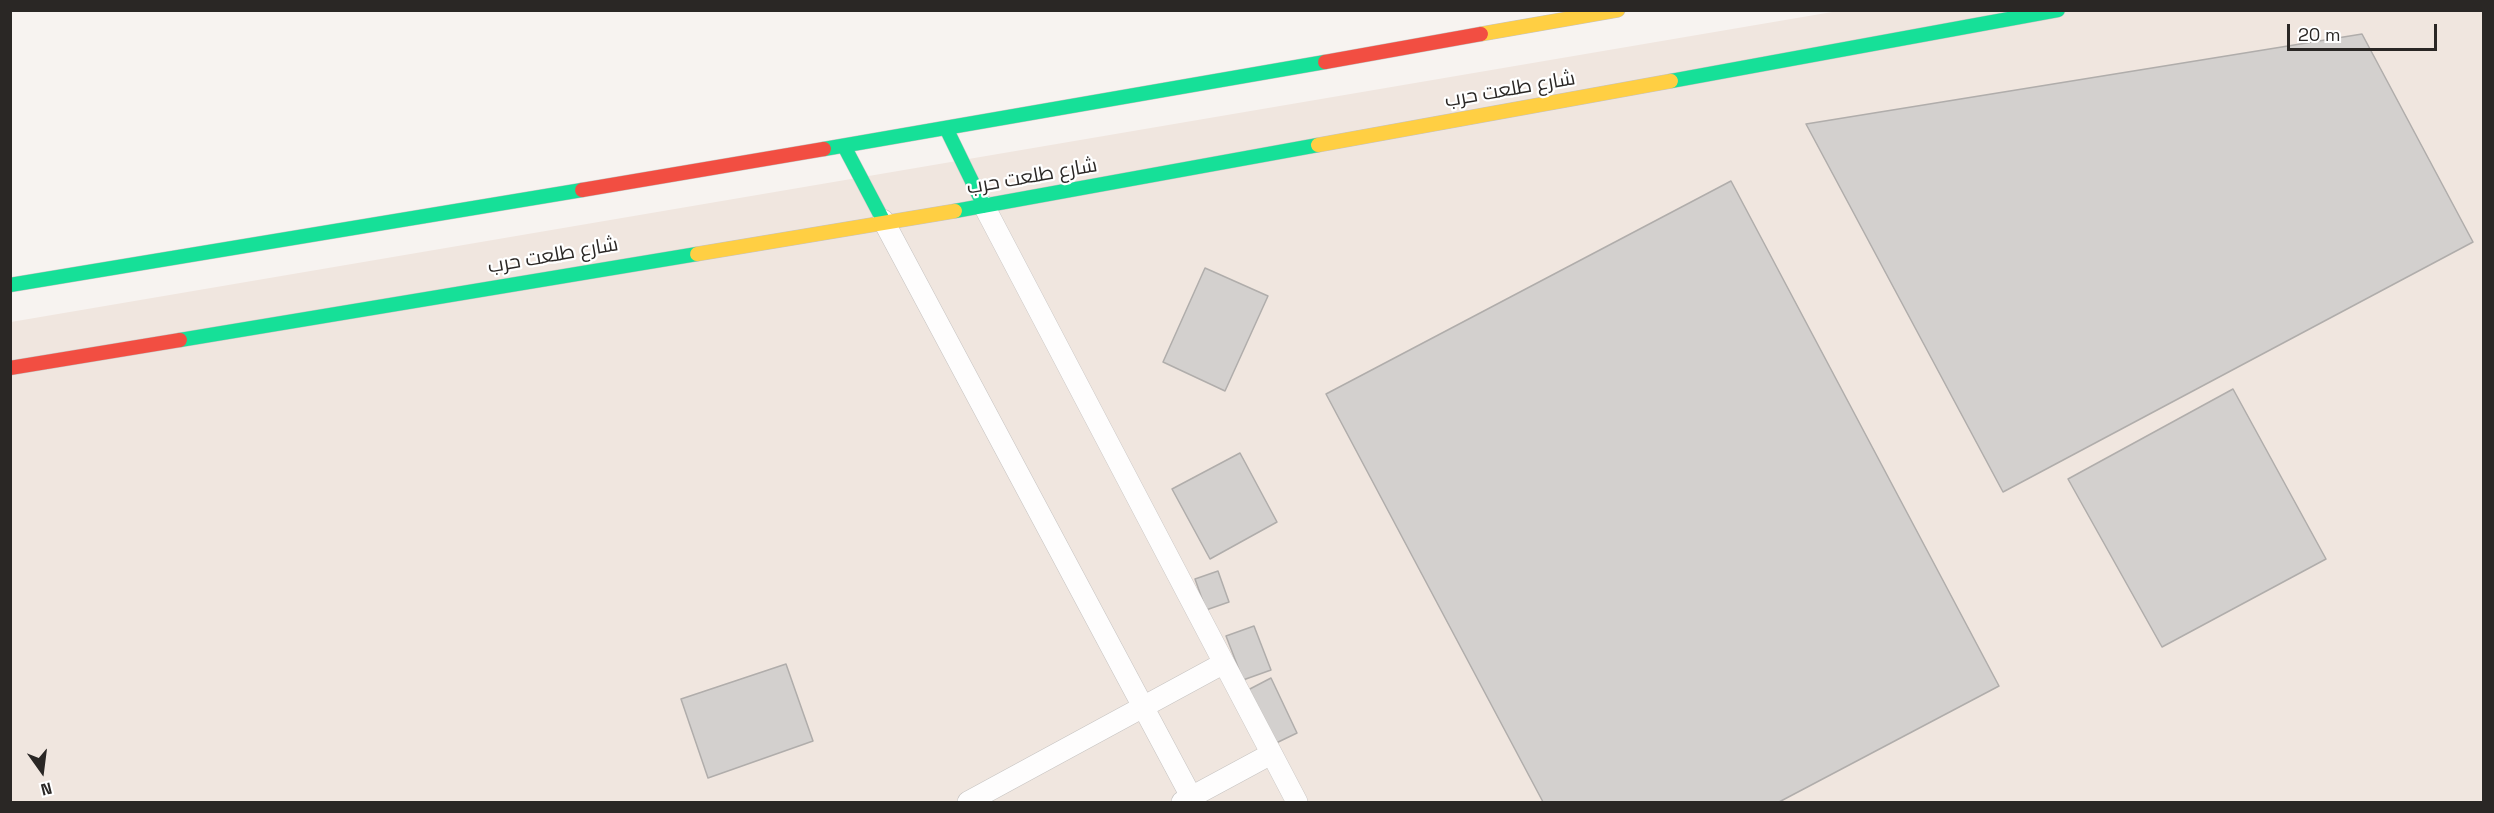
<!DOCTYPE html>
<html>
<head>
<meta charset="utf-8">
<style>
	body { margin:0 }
	#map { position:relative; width:2494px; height:813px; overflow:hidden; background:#f7f3f0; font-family:"Space Grotesk",sans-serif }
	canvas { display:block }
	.frame { position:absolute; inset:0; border:12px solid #2a2725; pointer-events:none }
	.north { position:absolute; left:12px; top:741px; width:60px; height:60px; -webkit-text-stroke:4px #fff; paint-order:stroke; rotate:166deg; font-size:16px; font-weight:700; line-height:24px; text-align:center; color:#2a2725 }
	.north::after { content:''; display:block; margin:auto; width:21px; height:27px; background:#2a2725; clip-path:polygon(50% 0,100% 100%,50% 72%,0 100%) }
	.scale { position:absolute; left:2287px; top:24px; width:150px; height:27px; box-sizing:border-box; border:3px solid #2a2725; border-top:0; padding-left:8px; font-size:18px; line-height:21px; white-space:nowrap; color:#2a2725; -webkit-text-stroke:4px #fff; paint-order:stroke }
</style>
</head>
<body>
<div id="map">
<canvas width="2494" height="813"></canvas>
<div class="frame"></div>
<div class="north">N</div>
<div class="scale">20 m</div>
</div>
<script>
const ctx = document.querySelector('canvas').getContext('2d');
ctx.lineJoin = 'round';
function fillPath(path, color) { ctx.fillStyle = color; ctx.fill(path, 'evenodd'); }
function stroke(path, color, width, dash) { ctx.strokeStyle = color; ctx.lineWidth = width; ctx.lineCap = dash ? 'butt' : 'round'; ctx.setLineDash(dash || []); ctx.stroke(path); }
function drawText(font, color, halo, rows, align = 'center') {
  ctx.font = font + ' "Space Grotesk",Cairo,sans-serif'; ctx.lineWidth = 4.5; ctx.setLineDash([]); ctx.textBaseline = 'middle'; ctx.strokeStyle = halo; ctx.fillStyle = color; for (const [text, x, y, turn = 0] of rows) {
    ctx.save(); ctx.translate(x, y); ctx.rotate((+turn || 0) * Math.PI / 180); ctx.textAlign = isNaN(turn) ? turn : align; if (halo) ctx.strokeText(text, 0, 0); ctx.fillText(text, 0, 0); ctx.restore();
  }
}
fillPath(new Path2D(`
	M 1838,11 L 2483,11 L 2483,802 L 11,802 L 11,322 Z`), '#f0e6df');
const building = new Path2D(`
	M 2362,34 L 2473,242 L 2003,492 L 1806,124 Z
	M 1731,181 L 1999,686 L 1779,802 L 1543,802 L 1326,394 Z
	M 1205,268 L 1268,296 L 1225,391 L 1163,362 Z
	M 2233,389 L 2326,559 L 2162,647 L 2068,479 Z
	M 1240,453 L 1277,522 L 1210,559 L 1172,489 Z
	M 1218,571 L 1229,602 L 1206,610 L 1195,579 Z
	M 1254,626 L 1271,670 L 1243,680 L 1226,636 Z
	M 786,664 L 813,741 L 708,778 L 681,699 Z
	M 1271,678 L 1297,733 L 1272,745 L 1246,691 Z`);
fillPath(building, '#d3d0ce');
stroke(building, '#b0adab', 1.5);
const lane = new Path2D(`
	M 984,206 L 1297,802
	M 883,220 L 1194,802
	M 968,802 L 1224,663
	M 1182,802 L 1271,754`);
const fast = new Path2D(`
	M 1671,81 L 2058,10
	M 946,128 L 984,206
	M 844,146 L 883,220
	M 824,149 L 1325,62
	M 955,211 L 1318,145
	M 10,285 L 582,190
	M 180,340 L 697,254`);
const slow = new Path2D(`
	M 1481,34 L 1618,10
	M 1318,145 L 1671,81
	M 697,254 L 955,211`);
const jam = new Path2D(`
	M 1325,62 L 1481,34
	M 582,190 L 824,149
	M 10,368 L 180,340`);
stroke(lane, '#c6c3c1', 22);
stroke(fast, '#c6c3c1', 15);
stroke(slow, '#c6c3c1', 15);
stroke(jam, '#c6c3c1', 15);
stroke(lane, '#fefdfd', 21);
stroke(fast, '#16e098', 14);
stroke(slow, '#ffcf43', 14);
stroke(jam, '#f24e42', 14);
drawText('20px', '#2a2725', '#fff', [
	["شارع طلعت حرب",1510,90,-10],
	["شارع طلعت حرب",1032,177,-10],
	["شارع طلعت حرب",553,256,-10]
]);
</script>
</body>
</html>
